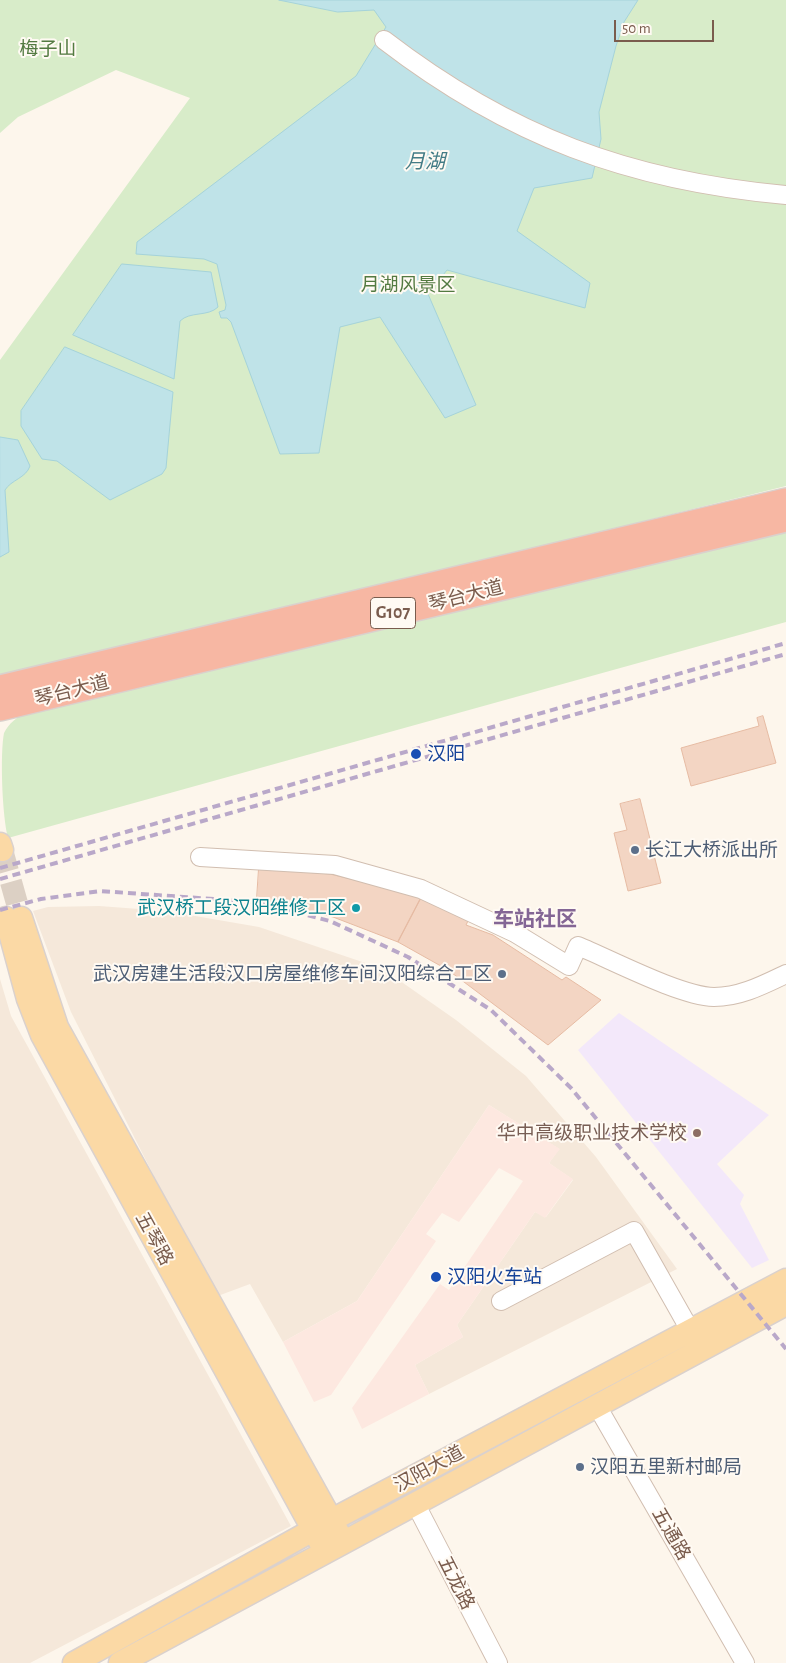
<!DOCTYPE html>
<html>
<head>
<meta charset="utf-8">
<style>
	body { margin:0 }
	#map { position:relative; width:786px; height:1663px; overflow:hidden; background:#fdf6ec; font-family:"Alegreya Sans",sans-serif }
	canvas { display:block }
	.scale { position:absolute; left:614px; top:20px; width:100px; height:22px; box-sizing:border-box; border:2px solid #7a5c4d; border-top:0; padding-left:6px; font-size:15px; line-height:18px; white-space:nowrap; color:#7a5c4d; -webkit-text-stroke:4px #fffaf3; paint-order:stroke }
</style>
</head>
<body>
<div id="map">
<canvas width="786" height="1663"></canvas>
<div class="scale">50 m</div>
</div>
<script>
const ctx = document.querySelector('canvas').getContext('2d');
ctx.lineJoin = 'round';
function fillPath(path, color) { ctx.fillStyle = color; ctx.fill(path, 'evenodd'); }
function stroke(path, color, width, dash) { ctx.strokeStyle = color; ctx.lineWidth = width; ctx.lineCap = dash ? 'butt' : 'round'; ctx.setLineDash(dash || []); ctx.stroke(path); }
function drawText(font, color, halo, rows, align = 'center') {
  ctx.font = font + ' "Alegreya Sans","Noto Sans SC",sans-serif'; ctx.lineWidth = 4; ctx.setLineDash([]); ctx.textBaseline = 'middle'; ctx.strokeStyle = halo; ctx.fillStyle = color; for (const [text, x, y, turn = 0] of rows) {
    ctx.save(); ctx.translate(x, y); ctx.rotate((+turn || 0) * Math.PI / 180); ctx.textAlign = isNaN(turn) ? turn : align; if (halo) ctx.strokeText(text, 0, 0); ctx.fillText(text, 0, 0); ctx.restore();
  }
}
fillPath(new Path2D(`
	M 99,906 L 166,911 L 259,927 L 383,969 L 456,1020 L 526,1076 L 596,1157 L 677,1269 L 429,1394 L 415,1365 L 463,1337 L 457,1325 L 535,1212 L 546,1217 L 573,1180 L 549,1163 L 559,1149 L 489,1105 L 357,1301 L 283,1342 L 250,1284 L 215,1297 L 71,1012 L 33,911 L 48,907 Z
	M 0,979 L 11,1016 L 291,1526 L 30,1663 L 0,1663 Z`), '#f5e8da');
fillPath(new Path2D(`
	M 489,1105 L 560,1149 L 549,1163 L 573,1179 L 545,1218 L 535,1212 L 457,1325 L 463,1337 L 415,1365 L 429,1394 L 362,1429 L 352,1408 L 440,1284 L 449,1290 L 523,1181 L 499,1168 L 459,1222 L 442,1213 L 426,1234 L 436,1241 L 331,1395 L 314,1402 L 283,1342 L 357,1301 Z`), '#fde8e0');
fillPath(new Path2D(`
	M 619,1013 L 769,1115 L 717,1164 L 744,1195 L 740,1204 L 769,1260 L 752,1268 L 578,1050 Z`), '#f3e8fa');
fillPath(new Path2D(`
	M 0,0 L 786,0 L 786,486 L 0,680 L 0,360 L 190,98 L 116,70 L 18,117 L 0,133 Z
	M 786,531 L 786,622 L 8,838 C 2,815 0,753 4,733 C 9,723 17,717 27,712 Z`), '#d8ecc9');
const water = new Path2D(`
	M 279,0 L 638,0 L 624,22 L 616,46 L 599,112 L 601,139 L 592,178 L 534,188 L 517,231 L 590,283 L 585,308 L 447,270 L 428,294 L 476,405 L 445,418 L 380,317 L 340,327 L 319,453 L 280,454 L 231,322 L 227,318 L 221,318 L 219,312 L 225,310 L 226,305 L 217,264 L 204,259 L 136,254 L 137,242 L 356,76 L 386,27 L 374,10 L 338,12 Z
	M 122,264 L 211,272 L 218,307 C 208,317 190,311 180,321 L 174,379 L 73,335 Z
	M 65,347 L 173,392 L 166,468 L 162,474 L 110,500 L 57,461 L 42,459 L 21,426 L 21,411 Z
	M 0,437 L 18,440 L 30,466 C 26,478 11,480 5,490 L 9,552 L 0,557 Z`);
fillPath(water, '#bfe3e8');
stroke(water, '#a5d3da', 1);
const building = new Path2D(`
	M 763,716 L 776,763 L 691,786 L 681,748 L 759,726 L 757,718 Z
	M 640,799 L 661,883 L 628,891 L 614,833 L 627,830 L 620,804 Z
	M 259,868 L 330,874 L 422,896 L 398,942 L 333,917 L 257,898 Z
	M 422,896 L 470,917 L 466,925 L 493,935 L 562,980 L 566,977 L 601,1000 L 548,1045 L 448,970 L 398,942 Z`);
fillPath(building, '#f3d5c3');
stroke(building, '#e6bba3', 1);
stroke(new Path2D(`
	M 2,850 L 20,914`), '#dcd0c4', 22, [22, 11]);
const minor = new Path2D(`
	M 384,40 C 509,136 629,181 786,195
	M 200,857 L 335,865 L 421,889 L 515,933 L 569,966 L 578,946 C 612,960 680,996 714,997 C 740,997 763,985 786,974
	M 501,1301 L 634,1231 L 690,1330
	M 597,1406 L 745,1663
	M 415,1503 L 498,1663`);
const major = new Path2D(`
	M 0,844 L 2,850
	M 6,918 L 28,999 L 42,1035 L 320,1542
	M 21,918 L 57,1027 L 339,1534
	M 74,1663 L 313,1530 L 786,1280
	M 120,1663 L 786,1304`);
const highway = new Path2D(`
	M 0,688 L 786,501
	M 0,708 L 786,519`);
stroke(minor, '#d1beb0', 20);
stroke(major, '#dad1cd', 25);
stroke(highway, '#dad1cd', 28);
stroke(minor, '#fff', 18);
stroke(major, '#fbd9a5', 22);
stroke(highway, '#f7b7a3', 25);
stroke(new Path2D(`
	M 0,868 L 786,643
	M 0,879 L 786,654
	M 0,910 L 41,899 L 100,891 L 255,902 L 330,921 L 408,957 L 491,1010 L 571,1088 L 786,1349`), '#b9a8c9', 4, [8, 5]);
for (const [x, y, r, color] of [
	[416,754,6,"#1a4fb4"],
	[635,850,5,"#5c6f8a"],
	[356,908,5,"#0f9aa8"],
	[502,974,5,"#5c6f8a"],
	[697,1133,5,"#8d6e63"],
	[436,1277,6,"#1a4fb4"],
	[580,1467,5,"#5c6f8a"]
]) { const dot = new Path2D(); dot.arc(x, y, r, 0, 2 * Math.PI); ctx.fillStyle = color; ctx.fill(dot); stroke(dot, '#fffaf3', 2); }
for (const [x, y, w] of [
	[393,613,45]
]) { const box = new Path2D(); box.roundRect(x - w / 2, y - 15.5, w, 31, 4); ctx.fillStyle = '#fffaf3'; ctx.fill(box); stroke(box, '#7a5c4d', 1); }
drawText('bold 18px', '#7a5c4d', null, [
	["G107",393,613]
]);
drawText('19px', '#537a41', '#fffaf3', [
	["梅子山",48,49],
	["月湖风景区",408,285]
]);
drawText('19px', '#7a5c4d', '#fffaf3', [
	["琴台大道",466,596,-14],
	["琴台大道",72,691,-14],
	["五琴路",154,1239,61],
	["汉阳大道",429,1469,-28],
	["五通路",671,1534,60],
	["五龙路",456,1583,63]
]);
drawText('19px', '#164399', '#fffaf3', [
	["汉阳",427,754],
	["汉阳火车站",447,1277]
], 'left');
drawText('19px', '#4e5e75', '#fffaf3', [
	["长江大桥派出所",645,850],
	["武汉房建生活段汉口房屋维修车间汉阳综合工区",492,974,"right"],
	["汉阳五里新村邮局",590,1467]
], 'left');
drawText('19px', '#0d838f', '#fffaf3', [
	["武汉桥工段汉阳维修工区",346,908]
], 'right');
drawText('19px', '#785e54', '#fffaf3', [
	["华中高级职业技术学校",687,1133]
], 'right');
drawText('italic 20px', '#437c86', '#fffaf3', [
	["月湖",425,162]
]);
drawText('bold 21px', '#846695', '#fffaf3', [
	["车站社区",535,920]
]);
</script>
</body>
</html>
